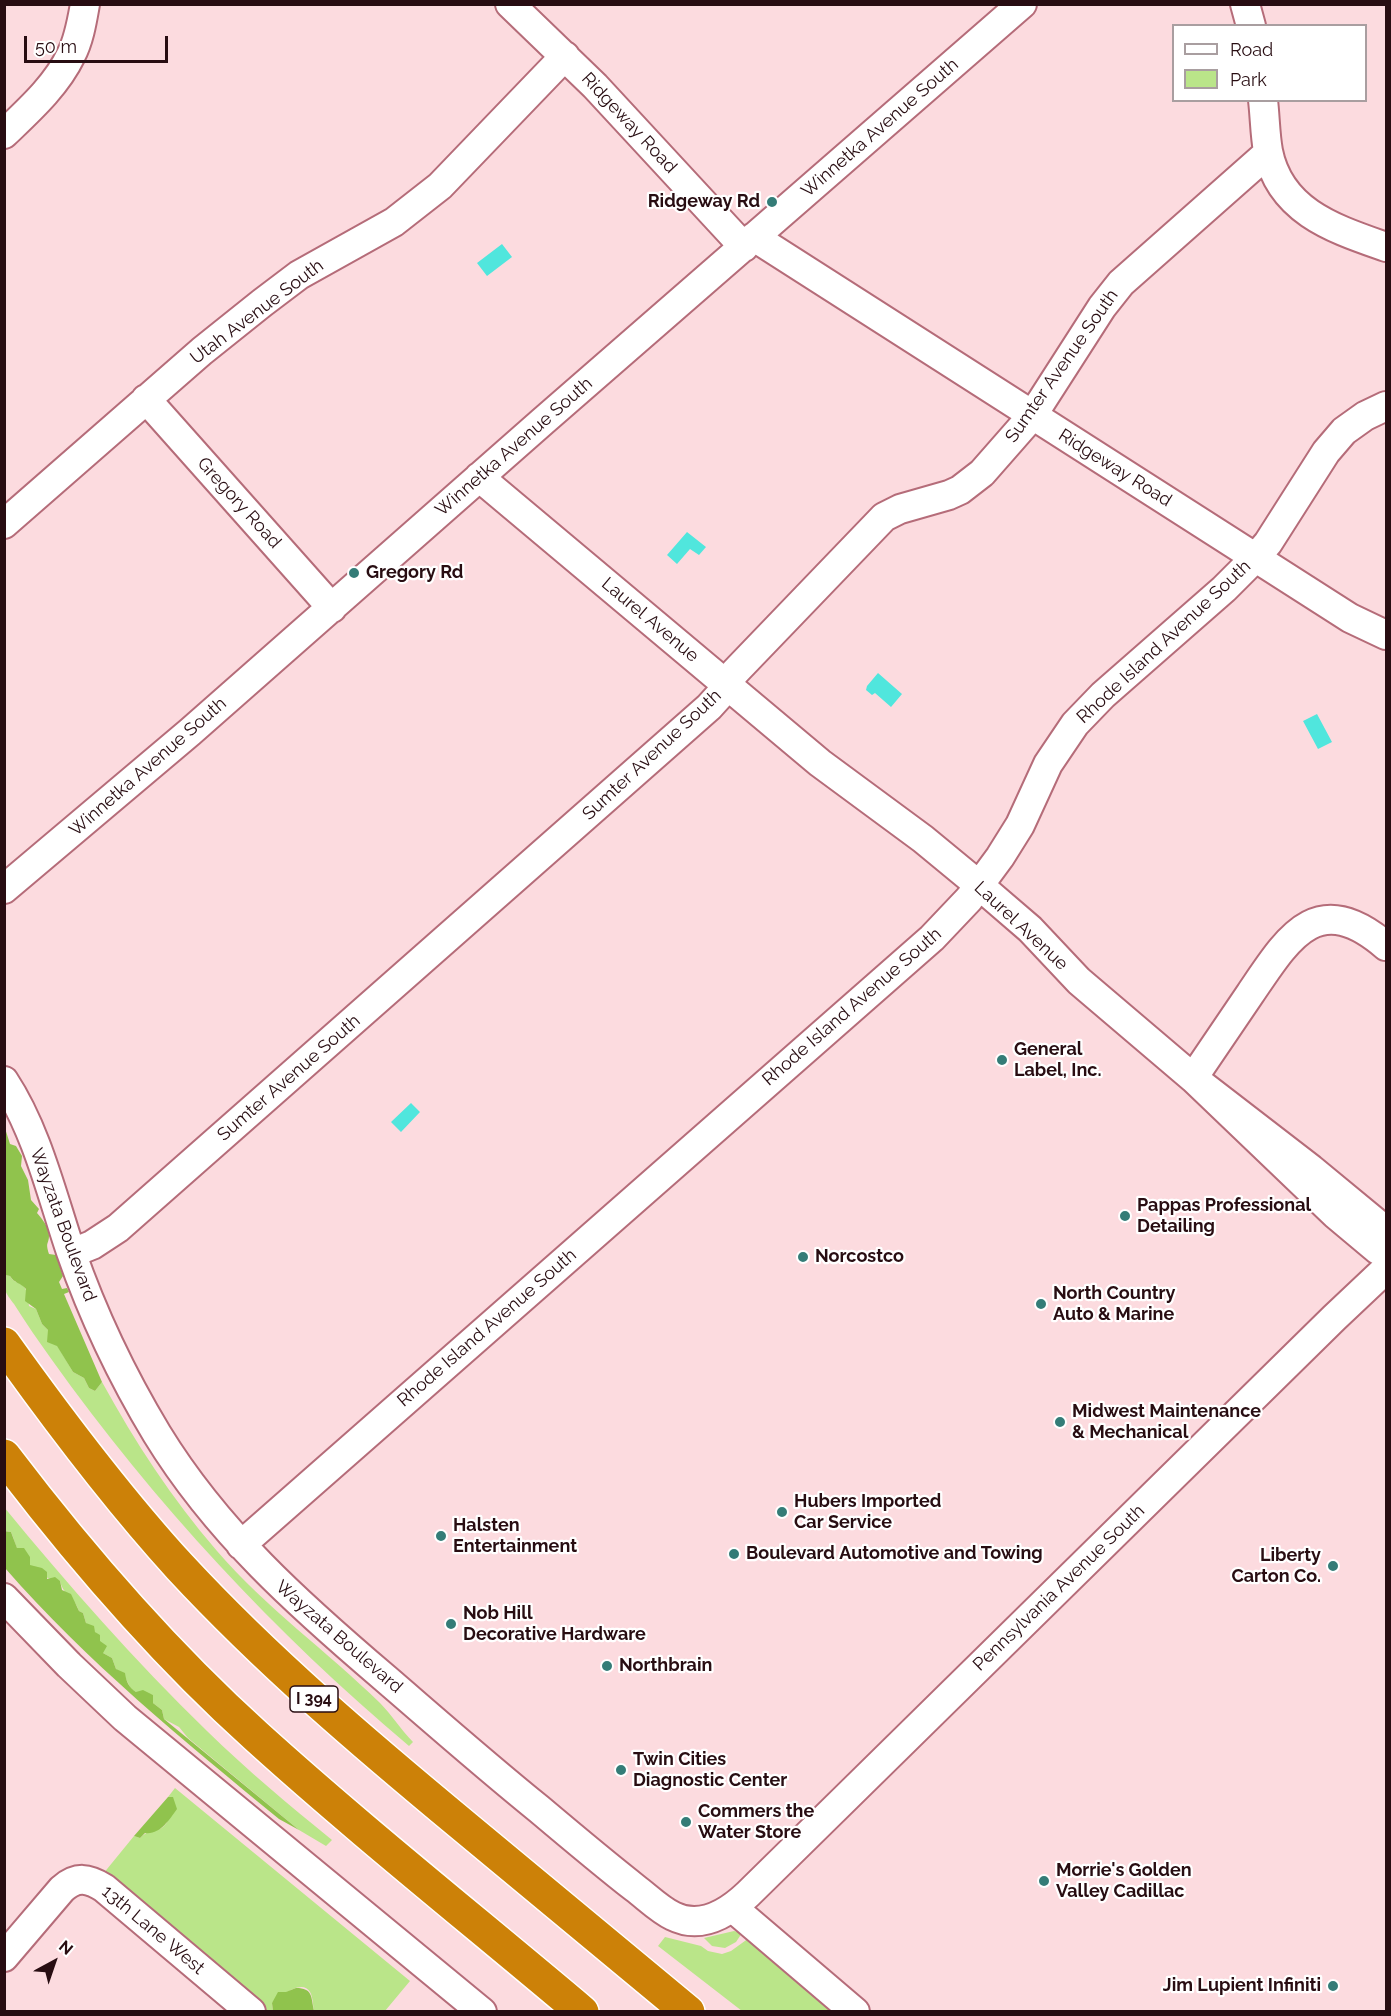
<!DOCTYPE html>
<html>
<head>
<meta charset="utf-8">
<style>
	body { margin:0 }
	#map { position:relative; width:1391px; height:2016px; overflow:hidden; background:#fcdbdf; font-family:Raleway,sans-serif }
	canvas { display:block }
	.frame { position:absolute; inset:0; border:6px solid #280d12; pointer-events:none }
	.legend { position:absolute; left:1172px; top:24px; width:195px; height:78px; box-sizing:border-box; background:#fff; border:2px solid #a99ea0; margin:0; padding:8px 10px; list-style:none; font-size:18px; color:#280d12 }
	.legend li { display:flex; align-items:center; gap:12px; height:30px }
	.legend b { width:30px; border:2px solid #a99ea0 }
	.north { position:absolute; left:24px; top:1932px; width:60px; height:60px; -webkit-text-stroke:4px #fff; paint-order:stroke; rotate:40deg; font-size:16px; font-weight:700; line-height:24px; text-align:center; color:#280d12 }
	.north::after { content:''; display:block; margin:auto; width:21px; height:27px; background:#280d12; clip-path:polygon(50% 0,100% 100%,50% 72%,0 100%) }
	.scale { position:absolute; left:24px; top:36px; width:144px; height:27px; box-sizing:border-box; border:3px solid #280d12; border-top:0; padding-left:8px; font-size:18px; line-height:21px; white-space:nowrap; color:#280d12; -webkit-text-stroke:4px #fff; paint-order:stroke }
</style>
</head>
<body>
<div id="map">
<canvas width="1391" height="2016"></canvas>
<div class="frame"></div>
<ul class="legend">
<li><b style="height:8px;background:#fff"></b>Road</li>
<li><b style="height:16px;background:#bae589"></b>Park</li>
</ul>
<div class="north">N</div>
<div class="scale">50 m</div>
</div>
<script>
const ctx = document.querySelector('canvas').getContext('2d');
ctx.lineJoin = 'round';
function fillPath(path, color) { ctx.fillStyle = color; ctx.fill(path, 'evenodd'); }
function stroke(path, color, width, dash) { ctx.strokeStyle = color; ctx.lineWidth = width; ctx.lineCap = dash ? 'butt' : 'round'; ctx.setLineDash(dash || []); ctx.stroke(path); }
function drawText(font, color, halo, rows, align = 'center') {
  ctx.font = font + ' Raleway,sans-serif'; ctx.lineWidth = 4.5; ctx.setLineDash([]); ctx.textBaseline = 'middle'; ctx.strokeStyle = halo; ctx.fillStyle = color; for (const [text, x, y, turn = 0] of rows) {
    ctx.save(); ctx.translate(x, y); ctx.rotate((+turn || 0) * Math.PI / 180); ctx.textAlign = isNaN(turn) ? turn : align; if (halo) ctx.strokeText(text, 0, 0); ctx.fillText(text, 0, 0); ctx.restore();
  }
}
fillPath(new Path2D(`
	M 5,1275 L 10,1276 C 14,1283 17,1281 22,1285 C 28,1289 28,1299 29,1306 L 36,1309 L 42,1324 L 48,1330 L 73,1372 L 84,1378 L 89,1388 L 95,1391 L 102,1382 C 135,1442 172,1499 217,1551 C 266,1608 327,1651 380,1703 C 392,1715 401,1730 413,1742 L 409,1746 C 275,1633 154,1503 52,1360 C 39,1342 26,1323 14,1304 C 11,1300 6,1294 5,1289 C 3,1285 5,1279 5,1275 Z
	M 4,1507 C 68,1585 135,1661 207,1731 C 247,1770 289,1805 332,1840 L 326,1846 L 299,1830 L 188,1738 L 179,1727 L 164,1719 L 162,1710 L 153,1703 L 153,1695 L 136,1692 L 131,1689 L 126,1679 L 116,1669 L 112,1658 L 103,1653 L 95,1632 L 86,1623 L 83,1613 L 79,1611 C 75,1598 63,1595 60,1581 C 41,1579 28,1566 18,1550 C 15,1545 14,1538 11,1532 L 5,1531 Z
	M 175,1788 L 410,1981 L 385,2011 L 314,2011 C 313,2006 313,1997 310,1992 C 302,1978 280,1997 272,2003 L 273,2011 L 268,2011 L 103,1874 L 134,1836 L 140,1838 C 146,1832 150,1832 157,1830 C 171,1826 171,1809 173,1797 L 168,1797 Z
	M 734,1931 L 742,1933 L 736,1942 L 725,1948 L 712,1946 L 704,1938 Z
	M 665,1937 L 701,1946 L 708,1951 L 722,1954 L 731,1951 L 749,1938 L 836,2011 L 742,2011 L 658,1946 Z`), '#bae589');
fillPath(new Path2D(`
	M 4,1125 L 10,1144 L 16,1146 L 22,1156 L 21,1166 L 28,1180 L 31,1200 L 39,1209 L 37,1213 C 42,1219 49,1227 49,1235 C 49,1245 45,1241 49,1254 L 56,1255 L 63,1276 L 59,1282 L 62,1289 L 67,1288 L 69,1292 L 64,1294 L 102,1382 L 95,1391 L 89,1388 L 84,1378 L 73,1372 L 57,1346 L 47,1342 L 48,1330 L 42,1324 L 36,1309 L 25,1301 L 26,1289 C 21,1283 14,1283 10,1276 L 5,1275 Z
	M 4,1531 L 11,1532 L 17,1548 L 24,1548 L 30,1557 L 30,1565 L 42,1568 L 47,1572 L 47,1579 L 55,1577 L 60,1581 L 62,1590 L 71,1594 L 79,1611 L 83,1613 L 86,1623 L 94,1626 L 95,1632 L 100,1635 L 100,1641 L 107,1646 L 103,1653 L 112,1658 L 116,1669 L 125,1673 C 126,1681 129,1688 136,1692 L 143,1690 L 153,1695 L 153,1703 L 162,1710 L 164,1719 L 299,1830 L 279,1819 C 183,1740 87,1662 5,1568 Z
	M 168,1797 L 173,1797 L 177,1809 C 169,1820 160,1835 145,1833 L 140,1838 L 134,1836 Z
	M 296,1988 C 313,1988 311,1997 314,2011 L 273,2011 L 272,2003 L 278,1992 L 286,1992 Z`), '#90c34d');
fillPath(new Path2D(`
	M 502,244 L 512,257 L 487,276 L 477,263 Z
	M 687,532 L 706,547 L 699,555 L 690,549 L 677,564 L 667,555 Z
	M 878,673 L 902,694 L 891,707 L 875,693 L 872,695 L 866,690 L 867,686 Z
	M 1317,714 L 1332,742 L 1318,749 L 1303,721 Z
	M 411,1103 L 420,1112 L 401,1132 L 391,1122 Z`), '#50e6dd');
const minor = new Path2D(`
	M 510,4 L 595,86 L 744,247
	M 1245,4 L 1251,26
	M 1263,100 C 1265,117 1265,135 1268,151 C 1280,212 1335,229 1386,247
	M 4,134 C 29,110 56,86 71,55 C 79,40 82,21 85,4
	M 754,237 L 1350,618 L 1386,635
	M 146,399 L 332,608
	M 479,477 L 820,763 L 923,839 L 980,886 L 1030,929 L 1079,981 L 1193,1078 C 1212,1050 1231,1022 1250,994 C 1288,938 1317,887 1386,946
	M 4,524 L 202,351 L 262,303 L 299,275 L 394,222 L 440,186 L 565,56
	M 4,889 L 190,732 L 542,422 L 1022,4
	M 4,1081 C 37,1131 52,1196 71,1252 C 93,1315 122,1376 157,1434 C 217,1532 299,1605 386,1679 C 437,1723 487,1767 539,1809 C 571,1836 603,1863 635,1888 C 647,1897 660,1910 673,1916 C 701,1930 728,1913 748,1894 L 1334,1318 L 1386,1269
	M 1386,1231 L 1311,1169 L 1193,1078 L 1335,1214 L 1378,1250 L 1386,1253
	M 72,1253 L 92,1245 L 118,1228 L 709,707 L 719,696 L 735,672 L 884,517 L 900,509 L 949,495 L 960,490 L 982,473 L 1032,416 L 1102,307 L 1121,283 L 1268,153
	M 241,1545 L 932,938 L 969,899 L 1000,857 L 1020,825 L 1048,764 L 1075,724 L 1103,695 L 1224,589 L 1256,557 L 1268,543 L 1326,452 L 1344,431 L 1365,416 L 1386,406
	M 4,1598 L 69,1665 L 125,1718 L 482,2012
	M 733,1908 L 855,2012
	M 4,1957 L 62,1889 C 77,1876 88,1878 104,1888 L 251,2012`);
const highway = new Path2D(`
	M 4,1344 C 59,1421 116,1497 180,1567 C 268,1662 366,1745 465,1827 C 539,1888 613,1950 688,2012
	M 4,1456 C 80,1556 163,1652 256,1736 C 361,1831 473,1920 582,2012`);
stroke(minor, '#b56c79', 32);
stroke(highway, '#fff', 36);
stroke(minor, '#fff', 28);
stroke(highway, '#cc8108', 33);
for (const [x, y, r, color] of [
	[772,202,6,"#347c77"],
	[354,573,6,"#347c77"],
	[1002,1060,6,"#347c77"],
	[1125,1216,6,"#347c77"],
	[803,1257,6,"#347c77"],
	[1041,1304,6,"#347c77"],
	[1060,1422,6,"#347c77"],
	[782,1512,6,"#347c77"],
	[441,1536,6,"#347c77"],
	[734,1554,6,"#347c77"],
	[1333,1566,6,"#347c77"],
	[451,1624,6,"#347c77"],
	[607,1666,6,"#347c77"],
	[621,1770,6,"#347c77"],
	[686,1822,6,"#347c77"],
	[1044,1881,6,"#347c77"],
	[1333,1986,6,"#347c77"]
]) { const dot = new Path2D(); dot.arc(x, y, r, 0, 2 * Math.PI); ctx.fillStyle = color; ctx.fill(dot); stroke(dot, '#fff', 2); }
for (const [x, y, w] of [
	[314,1699,48]
]) { const box = new Path2D(); box.roundRect(x - w / 2, y - 13, w, 26, 4.5); ctx.fillStyle = '#fff'; ctx.fill(box); stroke(box, '#280d12', 1.5); }
drawText('bold 16px', '#280d12', null, [
	["I 394",314,1699]
]);
drawText('18px', '#280d12', '#fff', [
	["Ridgeway Road",629,123,47],
	["Winnetka Avenue South",880,128,-41],
	["Utah Avenue South",257,312,-37],
	["Sumter Avenue South",1062,366,-55],
	["Winnetka Avenue South",514,447,-41],
	["Ridgeway Road",1115,468,32],
	["Gregory Road",239,503,48],
	["Laurel Avenue",650,620,40],
	["Rhode Island Avenue South",1164,642,-43],
	["Sumter Avenue South",652,755,-43],
	["Winnetka Avenue South",148,767,-41],
	["Laurel Avenue",1021,926,43],
	["Rhode Island Avenue South",852,1007,-41],
	["Sumter Avenue South",289,1078,-41],
	["Wayzata Boulevard",63,1225,70],
	["Rhode Island Avenue South",487,1328,-41],
	["Pennsylvania Avenue South",1059,1588,-44],
	["Wayzata Boulevard",339,1637,41],
	["13th Lane West",153,1930,40]
]);
drawText('bold 18px', '#280d12', '#fff', [
	["Ridgeway Rd",760,202,"right"],
	["Gregory Rd",366,573],
	["General",1014,1050],
	["Label, Inc.",1014,1071],
	["Pappas Professional",1137,1206],
	["Detailing",1137,1227],
	["Norcostco",815,1257],
	["North Country",1053,1294],
	["Auto & Marine",1053,1315],
	["Midwest Maintenance",1072,1412],
	["& Mechanical",1072,1433],
	["Hubers Imported",794,1502],
	["Car Service",794,1523],
	["Halsten",453,1526],
	["Entertainment",453,1547],
	["Boulevard Automotive and Towing",746,1554],
	["Liberty",1321,1556,"right"],
	["Carton Co.",1321,1577,"right"],
	["Nob Hill",463,1614],
	["Decorative Hardware",463,1635],
	["Northbrain",619,1666],
	["Twin Cities",633,1760],
	["Diagnostic Center",633,1781],
	["Commers the",698,1812],
	["Water Store",698,1833],
	["Morrie's Golden",1056,1871],
	["Valley Cadillac",1056,1892],
	["Jim Lupient Infiniti",1321,1986,"right"]
], 'left');
</script>
</body>
</html>
